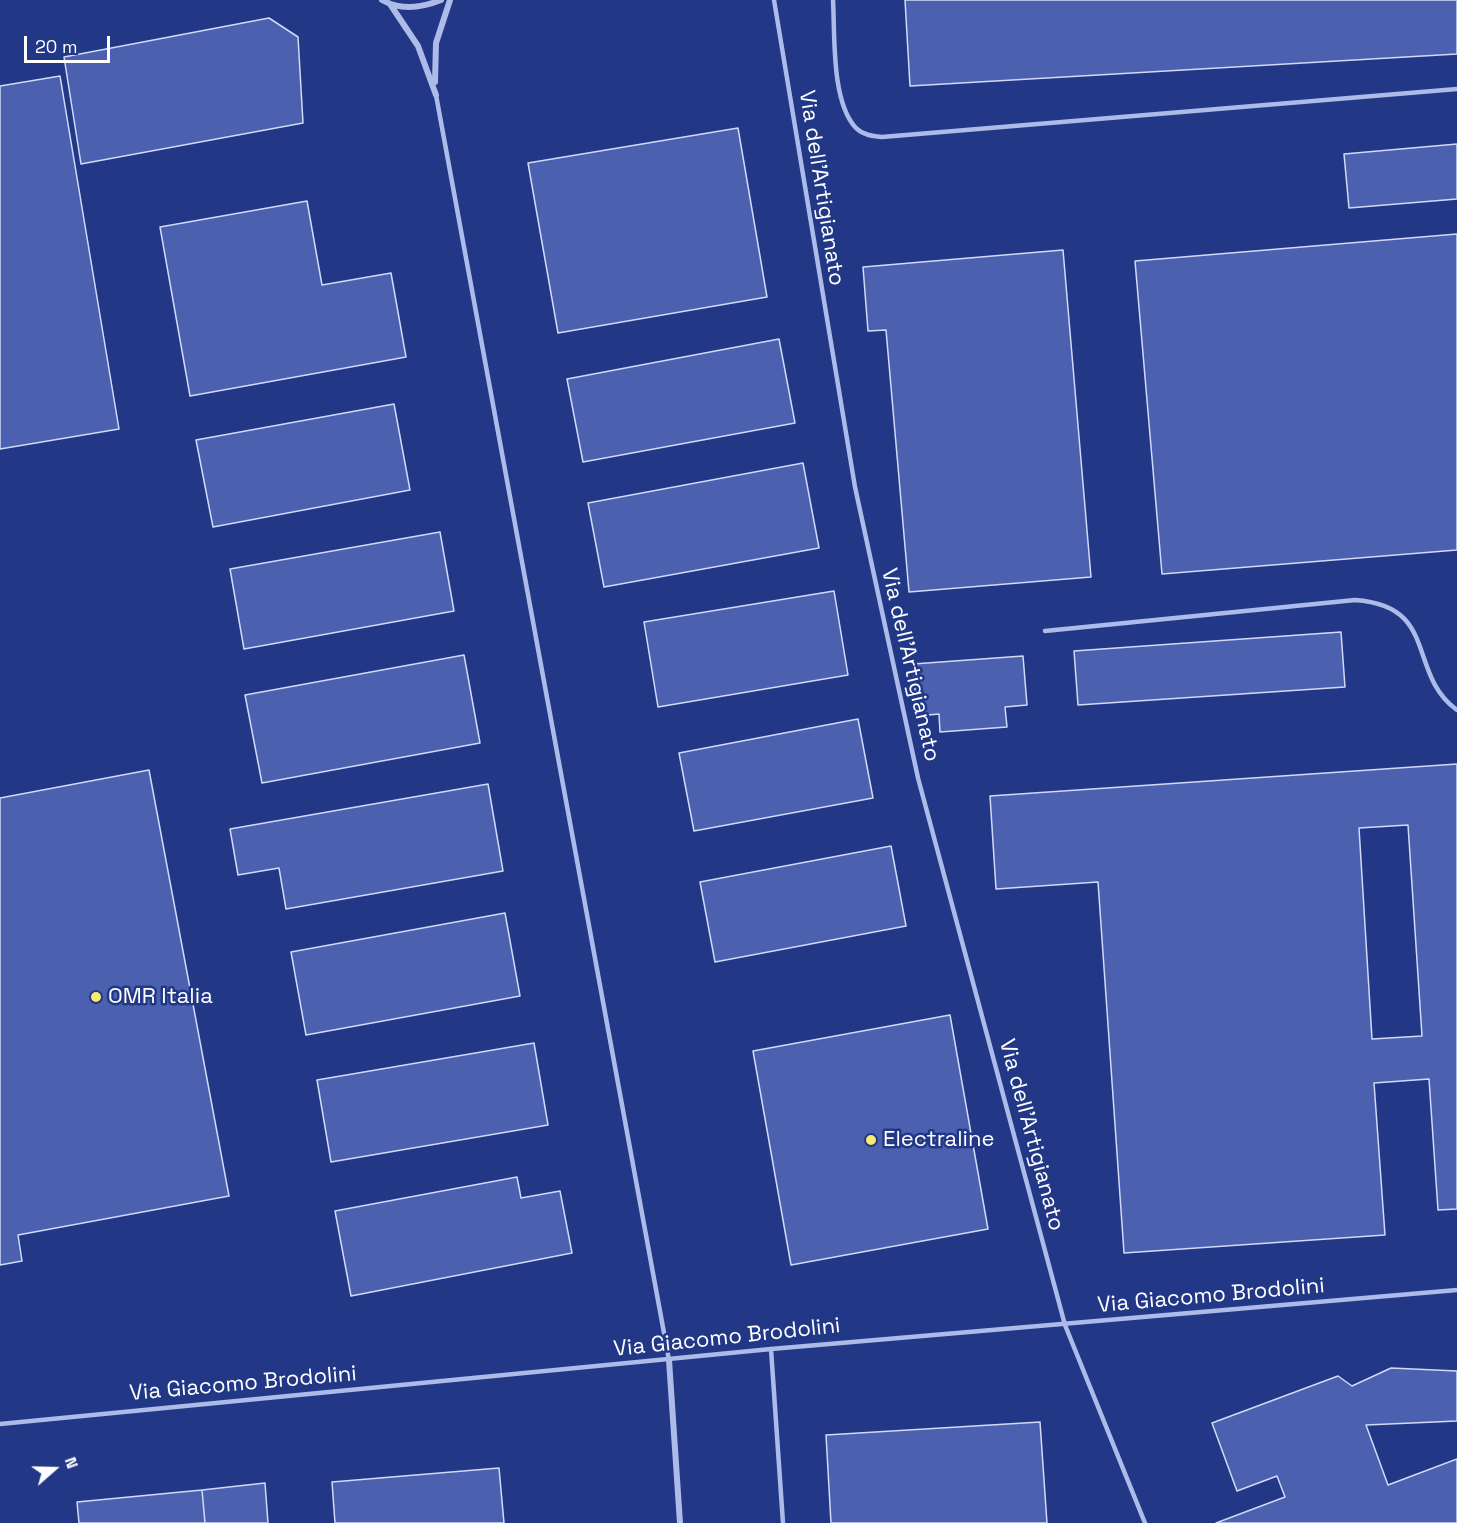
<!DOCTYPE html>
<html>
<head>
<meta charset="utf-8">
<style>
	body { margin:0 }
	#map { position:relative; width:1457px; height:1523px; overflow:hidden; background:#223887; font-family:"Space Grotesk",sans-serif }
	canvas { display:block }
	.north { position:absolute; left:24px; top:1439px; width:60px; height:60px; -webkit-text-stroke:4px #223887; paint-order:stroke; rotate:70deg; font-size:16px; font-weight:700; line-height:24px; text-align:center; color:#fff }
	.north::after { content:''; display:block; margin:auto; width:21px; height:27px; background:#fff; clip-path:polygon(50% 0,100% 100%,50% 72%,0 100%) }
	.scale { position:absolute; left:24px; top:36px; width:86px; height:27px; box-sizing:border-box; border:3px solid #fff; border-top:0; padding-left:8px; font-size:18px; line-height:21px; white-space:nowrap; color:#fff; -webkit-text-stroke:4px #223887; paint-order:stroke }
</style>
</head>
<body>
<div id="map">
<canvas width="1457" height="1523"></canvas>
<div class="north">N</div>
<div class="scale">20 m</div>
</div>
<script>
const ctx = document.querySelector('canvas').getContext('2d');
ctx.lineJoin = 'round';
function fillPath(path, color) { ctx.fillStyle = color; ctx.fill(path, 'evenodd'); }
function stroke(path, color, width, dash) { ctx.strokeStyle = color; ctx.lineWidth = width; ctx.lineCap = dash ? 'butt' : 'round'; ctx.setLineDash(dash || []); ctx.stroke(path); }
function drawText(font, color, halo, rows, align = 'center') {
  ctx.font = font + ' "Space Grotesk",sans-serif'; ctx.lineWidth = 5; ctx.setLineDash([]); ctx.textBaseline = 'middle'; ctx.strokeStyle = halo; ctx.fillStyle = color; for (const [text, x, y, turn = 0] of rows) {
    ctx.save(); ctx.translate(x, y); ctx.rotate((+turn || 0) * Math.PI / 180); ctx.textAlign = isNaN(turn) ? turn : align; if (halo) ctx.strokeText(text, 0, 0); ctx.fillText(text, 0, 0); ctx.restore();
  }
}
const building = new Path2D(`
	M 905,0 L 1457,0 L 1457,54 L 910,86 Z
	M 269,18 L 298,37 L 303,123 L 81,164 L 64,57 Z
	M 60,76 L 119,429 L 0,449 L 0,86 Z
	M 738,128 L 767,297 L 558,333 L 528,163 Z
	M 1457,144 L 1457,199 L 1349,208 L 1344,154 Z
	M 307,201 L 322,285 L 391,273 L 406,357 L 190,396 L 160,227 Z
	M 1457,234 L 1457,550 L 1162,574 L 1135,261 Z
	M 1063,250 L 1091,577 L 909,592 L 886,330 L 868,331 L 863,267 Z
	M 779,339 L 795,423 L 583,462 L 567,379 Z
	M 394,404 L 410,490 L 213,527 L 196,440 Z
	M 803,463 L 819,548 L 604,587 L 588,503 Z
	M 440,532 L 454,611 L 244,649 L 230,569 Z
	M 834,591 L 848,675 L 658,707 L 644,622 Z
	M 1341,632 L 1345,687 L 1078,705 L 1074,651 Z
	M 464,655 L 480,743 L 262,783 L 245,695 Z
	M 1023,656 L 1027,705 L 1005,707 L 1007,727 L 940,732 L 939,714 L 917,716 L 913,664 Z
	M 858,719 L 873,798 L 694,831 L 679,753 Z
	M 1457,764 L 1457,1209 L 1438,1210 L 1429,1079 L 1374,1083 L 1385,1235 L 1124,1253 L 1098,882 L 996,889 L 990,796 ZM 1408,825 L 1422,1036 L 1372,1039 L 1359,828 Z
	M 149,770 L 229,1196 L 18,1235 L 22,1261 L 0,1265 L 0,798 Z
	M 488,784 L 503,871 L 286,909 L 279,868 L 238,875 L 230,829 Z
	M 891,846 L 906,926 L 715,962 L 700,882 Z
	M 505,913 L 520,996 L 306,1035 L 291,952 Z
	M 950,1015 L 988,1229 L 791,1265 L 753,1051 Z
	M 534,1043 L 548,1125 L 331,1162 L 317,1080 Z
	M 517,1177 L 521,1198 L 560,1191 L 572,1253 L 351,1296 L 335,1211 Z
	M 1391,1368 L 1457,1371 L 1457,1421 L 1366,1425 L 1388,1485 L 1457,1459 L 1457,1523 L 1216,1523 L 1285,1497 L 1277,1476 L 1237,1491 L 1212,1423 L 1338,1376 L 1352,1386 Z
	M 1040,1422 L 1047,1523 L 831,1523 L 826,1435 Z
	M 499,1468 L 504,1523 L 335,1523 L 332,1482 Z
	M 265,1483 L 268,1523 L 205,1523 L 202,1490 Z
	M 202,1490 L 205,1523 L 79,1523 L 77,1502 Z`);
fillPath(building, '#4b61af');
stroke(building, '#d1daf7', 1.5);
stroke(new Path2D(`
	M 774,0 L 855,487 L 918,778 L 1065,1325 L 1145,1523
	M 833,0 C 835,34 831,102 856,128 C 863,135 872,136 882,137 L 1457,89
	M 436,95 L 669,1360
	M 1045,631 L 1355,600 C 1440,606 1406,673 1457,710
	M 771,1349 L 783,1523
	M 0,1424 L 771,1349 L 1457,1290`), '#adbbe9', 4.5);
stroke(new Path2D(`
	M 382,0 C 401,11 421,8 441,0
	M 390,4 L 418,46 L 436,95
	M 435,82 L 436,43 L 450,0
	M 669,1360 L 680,1523`), '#adbbe9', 6);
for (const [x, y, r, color] of [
	[96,997,6,"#f5ec6f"],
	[871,1140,6,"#f5ec6f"]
]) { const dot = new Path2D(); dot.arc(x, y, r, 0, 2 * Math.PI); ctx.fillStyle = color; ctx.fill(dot); stroke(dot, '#223887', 2); }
drawText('22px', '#fff', '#223887', [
	["Via dell'Artigianato",821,188,81],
	["Via dell'Artigianato",910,665,77],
	["Via dell'Artigianato",1031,1135,75],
	["Via Giacomo Brodolini",1211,1296,-5],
	["Via Giacomo Brodolini",727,1338,-6],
	["Via Giacomo Brodolini",243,1384,-5]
]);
drawText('22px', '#fff', '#223887', [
	["OMR Italia",108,997],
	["Electraline",883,1140]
], 'left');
</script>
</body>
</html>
